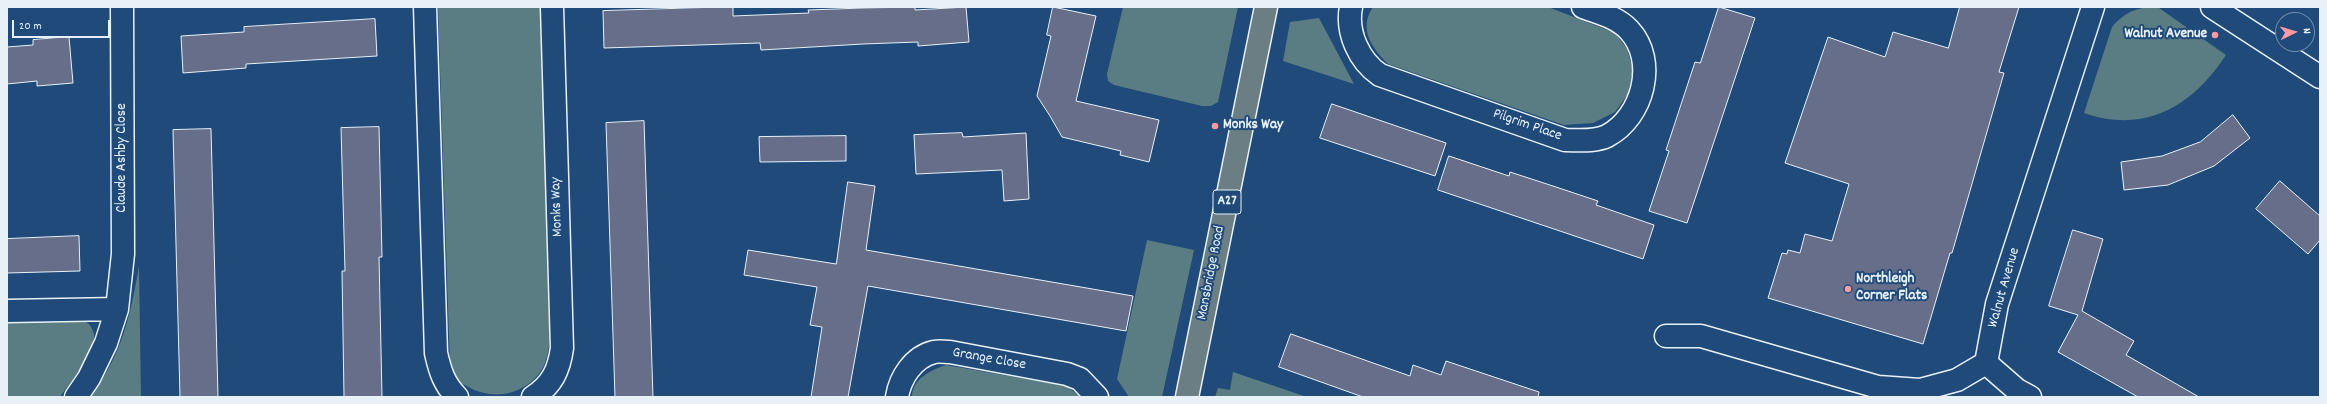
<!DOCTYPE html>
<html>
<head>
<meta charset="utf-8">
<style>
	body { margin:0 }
	#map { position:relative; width:2327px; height:404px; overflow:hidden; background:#1f4a7a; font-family:Dekko,sans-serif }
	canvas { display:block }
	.frame { position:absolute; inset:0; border:8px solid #e8f1f8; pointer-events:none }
	.north { position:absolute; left:2275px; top:12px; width:40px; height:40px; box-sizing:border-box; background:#1f4a7a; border:1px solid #6f8dac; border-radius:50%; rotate:85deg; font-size:11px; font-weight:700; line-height:16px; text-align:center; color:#e8f1f8 }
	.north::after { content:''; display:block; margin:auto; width:14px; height:18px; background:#ff9aa2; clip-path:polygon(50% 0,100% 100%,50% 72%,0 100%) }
	.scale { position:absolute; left:12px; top:20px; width:98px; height:18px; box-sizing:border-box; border:2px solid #e8f1f8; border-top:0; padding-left:5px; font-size:12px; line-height:14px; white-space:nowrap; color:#e8f1f8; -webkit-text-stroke:3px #1f4a7a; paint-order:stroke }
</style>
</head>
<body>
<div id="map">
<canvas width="2327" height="404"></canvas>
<div class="frame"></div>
<div class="north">N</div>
<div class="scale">20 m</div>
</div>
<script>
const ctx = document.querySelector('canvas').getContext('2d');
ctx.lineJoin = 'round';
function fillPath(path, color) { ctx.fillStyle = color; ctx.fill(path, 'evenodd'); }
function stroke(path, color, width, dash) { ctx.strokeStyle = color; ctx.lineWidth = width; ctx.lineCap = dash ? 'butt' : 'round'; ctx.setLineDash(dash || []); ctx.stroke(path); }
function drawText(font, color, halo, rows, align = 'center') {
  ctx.font = font + ' Dekko,sans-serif'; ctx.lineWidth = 4; ctx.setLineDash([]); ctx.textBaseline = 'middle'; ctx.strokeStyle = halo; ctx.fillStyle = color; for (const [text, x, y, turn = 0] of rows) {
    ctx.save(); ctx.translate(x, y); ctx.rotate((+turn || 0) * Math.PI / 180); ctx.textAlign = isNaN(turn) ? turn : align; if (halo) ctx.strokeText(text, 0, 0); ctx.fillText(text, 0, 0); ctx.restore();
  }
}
fillPath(new Path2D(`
	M 438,7 L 541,7 L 550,341 C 548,353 546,366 538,375 C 520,396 492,400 468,387 C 465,385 460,383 458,381 C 455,377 453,371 450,367 Z
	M 1123,7 L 1238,7 L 1218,102 L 1211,106 L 1202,106 L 1114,85 L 1108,81 L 1107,74 Z
	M 1373,7 L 1548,7 L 1615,33 L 1627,49 L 1633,70 L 1628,94 L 1615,112 L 1593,123 L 1564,125 L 1388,64 C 1372,48 1358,29 1373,7 Z
	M 2154,7 L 2159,8 L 2226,55 C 2192,107 2145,134 2084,113 L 2112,27 C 2124,13 2136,7 2154,7 Z
	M 1319,18 L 1354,84 L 1283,61 L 1290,22 Z
	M 1147,240 L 1194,250 L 1162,397 L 1129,397 L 1117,379 Z
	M 139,266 L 141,397 L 90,397 C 122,355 130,317 139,266 Z
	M 77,317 C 84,320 90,323 93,331 C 100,347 69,384 60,397 L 7,397 L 7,319 Z
	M 946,365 L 1066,386 L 1081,397 L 912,397 C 912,379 931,370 946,365 Z
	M 1233,372 L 1307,397 L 1215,397 L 1218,388 L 1230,390 Z`), '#597d82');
const building = new Path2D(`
	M 733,7 L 733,16 L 809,13 L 808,10 L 862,8 L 915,7 L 915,10 L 966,7 L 969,42 L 918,46 L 918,42 L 863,44 L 761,50 L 760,43 L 604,48 L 603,11 Z
	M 1053,7 L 1096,16 L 1076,101 L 1159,120 L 1149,162 L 1120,155 L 1121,151 L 1062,137 L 1050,116 L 1037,96 L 1051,36 L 1047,35 Z
	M 1719,7 L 1755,18 L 1687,223 L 1649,211 L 1669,151 L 1666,150 L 1695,62 L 1700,63 Z
	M 1960,7 L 2019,7 L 1999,72 L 2004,73 L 1952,253 L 1950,253 L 1923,344 L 1768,298 L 1782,253 L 1787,254 L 1788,250 L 1800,253 L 1805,234 L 1832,241 L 1849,184 L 1785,163 L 1828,37 L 1885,57 L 1893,32 L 1948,48 Z
	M 375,19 L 377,56 L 246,64 L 246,68 L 183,73 L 181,36 L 244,32 L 244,27 Z
	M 69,37 L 73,83 L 37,86 L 37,81 L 7,84 L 7,47 L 33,45 L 33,40 Z
	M 1332,104 L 1446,143 L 1435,176 L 1320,138 Z
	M 2233,115 L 2250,138 L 2214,166 L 2168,185 L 2124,190 L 2121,162 L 2162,156 L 2200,142 Z
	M 644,121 L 653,397 L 615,397 L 606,123 Z
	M 379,127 L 382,257 L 379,257 L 382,397 L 344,397 L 342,271 L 345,271 L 341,128 Z
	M 211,129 L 218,397 L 180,397 L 173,130 Z
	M 962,133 L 963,137 L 1026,133 L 1029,199 L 1004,201 L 1002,170 L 916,174 L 914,135 Z
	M 846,136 L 846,161 L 760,162 L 759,137 Z
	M 1449,156 L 1509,176 L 1510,172 L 1556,187 L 1598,201 L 1596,205 L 1654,225 L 1643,259 L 1438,190 Z
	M 2280,181 L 2320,216 L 2320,240 L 2308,254 L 2256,209 Z
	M 848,182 L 875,186 L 866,250 L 1133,296 L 1126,331 L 868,286 L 848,397 L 811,397 L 822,327 L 810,325 L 817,287 L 744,275 L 748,250 L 836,264 Z
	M 2073,230 L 2103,239 L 2082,311 L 2134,341 L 2126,355 L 2199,397 L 2138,397 L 2058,352 L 2078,315 L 2049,306 Z
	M 79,236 L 80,271 L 7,273 L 7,239 Z
	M 1291,334 L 1410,376 L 1413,365 L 1441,375 L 1446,361 L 1539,392 L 1538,397 L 1363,397 L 1279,367 Z`);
fillPath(building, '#666e8a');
stroke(building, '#e8f1f8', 1);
const minor = new Path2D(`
	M 425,7 L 436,353 C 440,371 444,384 457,397
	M 1351,7 C 1346,32 1359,61 1380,75 L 1565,140 C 1578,140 1595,142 1607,136 C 1643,117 1658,61 1629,30 C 1617,17 1599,13 1583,7
	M 7,311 L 117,309
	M 1666,336 L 1701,336 L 1878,387 L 1920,390 L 1957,380 L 1986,363
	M 76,397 L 89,378 L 106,343 L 117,309 L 123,254 L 122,7
	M 533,397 C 552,385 559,370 562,348 L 552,7
	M 897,397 C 900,378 913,357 934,352 C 939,351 945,352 950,352 L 1067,374 L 1080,379 L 1097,397
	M 2030,397 L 2017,390 L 1986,363 L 1997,304 L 2093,7`);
const tertiary = new Path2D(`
	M 2212,7 L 2320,77`);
const primary = new Path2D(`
	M 1187,397 L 1266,7`);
stroke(minor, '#e8f1f8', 25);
stroke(tertiary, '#e8f1f8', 25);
stroke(primary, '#e8f1f8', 25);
stroke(minor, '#1f4a7a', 22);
stroke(tertiary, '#1f4a7a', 22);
stroke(primary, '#6b7e84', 22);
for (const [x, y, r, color] of [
	[2215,35,4,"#ff9aa2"],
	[1215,126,4,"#ff9aa2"],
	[1848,289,4,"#ff9aa2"]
]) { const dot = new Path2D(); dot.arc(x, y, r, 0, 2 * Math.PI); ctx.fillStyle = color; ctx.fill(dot); stroke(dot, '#1f4a7a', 1.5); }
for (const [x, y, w] of [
	[1227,202,28]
]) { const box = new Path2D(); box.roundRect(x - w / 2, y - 12, w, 24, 3); ctx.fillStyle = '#1f4a7a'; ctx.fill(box); stroke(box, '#e8f1f8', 1); }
drawText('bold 14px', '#e8f1f8', null, [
	["A27",1227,202]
]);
drawText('bold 15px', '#e8f1f8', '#1f4a7a', [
	["Walnut Avenue",2207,35,"right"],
	["Monks Way",1223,126],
	["Northleigh",1856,280],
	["Corner Flats",1856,297]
], 'left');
drawText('15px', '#e8f1f8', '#1f4a7a', [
	["Pilgrim Place",1527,126,19],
	["Claude Ashby Close",123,158,-90],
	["Monks Way",558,207,-92],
	["Mansbridge Road",1212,273,-79],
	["Walnut Avenue",2005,288,-74],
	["Grange Close",989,360,10]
]);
</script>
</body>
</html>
